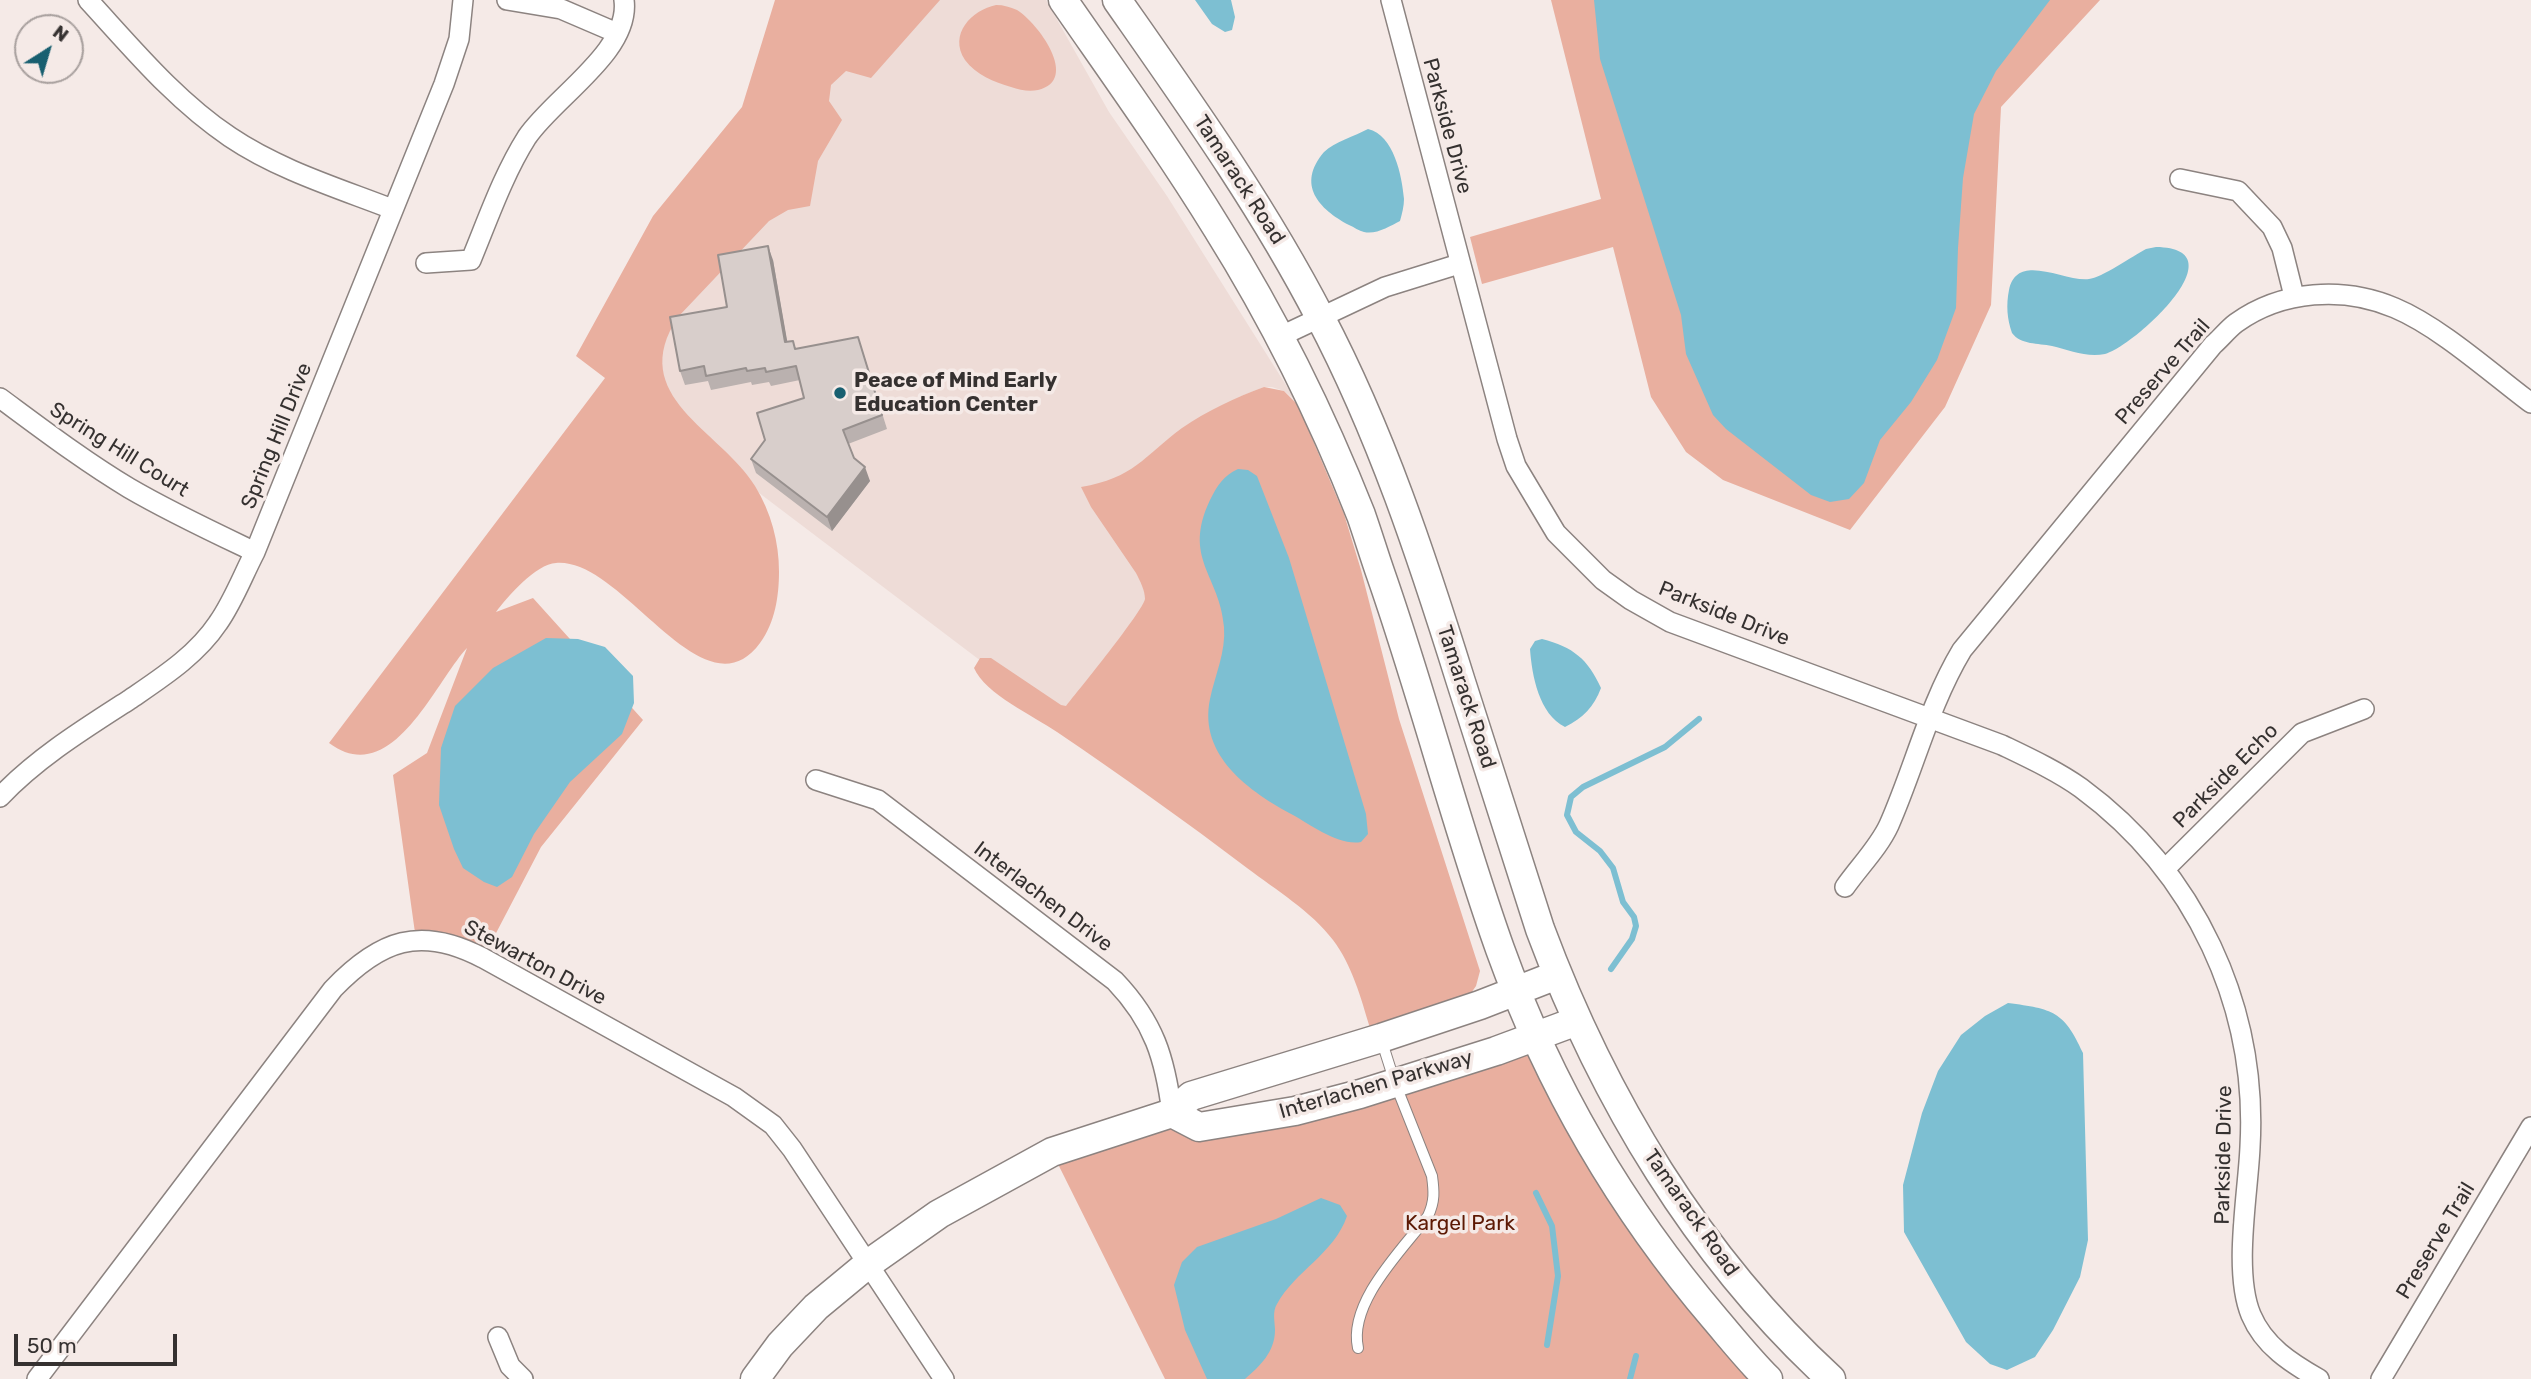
<!DOCTYPE html>
<html>
<head>
<meta charset="utf-8">
<style>
	body { margin:0 }
	#map { position:relative; width:2531px; height:1379px; overflow:hidden; background:#f5eae7; font-family:Rubik,sans-serif }
	canvas { display:block }
	.north { position:absolute; left:14px; top:14px; width:70px; height:70px; box-sizing:border-box; background:#f5eae7; border:2px solid #a8a09e; border-radius:50%; rotate:37deg; font-size:19px; font-weight:700; line-height:28px; text-align:center; color:#353130 }
	.north::after { content:''; display:block; margin:auto; width:24px; height:32px; background:#185f70; clip-path:polygon(50% 0,100% 100%,50% 72%,0 100%) }
	.scale { position:absolute; left:14px; top:1334px; width:163px; height:32px; box-sizing:border-box; border:4px solid #353130; border-top:0; padding-left:9px; font-size:21px; line-height:24px; white-space:nowrap; color:#353130; -webkit-text-stroke:5px #f5eae7; paint-order:stroke }
</style>
</head>
<body>
<div id="map">
<canvas width="2531" height="1379"></canvas>
<div class="north">N</div>
<div class="scale">50 m</div>
</div>
<script>
const ctx = document.querySelector('canvas').getContext('2d');
ctx.lineJoin = 'round';
function fillPath(path, color) { ctx.fillStyle = color; ctx.fill(path, 'evenodd'); }
function stroke(path, color, width, dash) { ctx.strokeStyle = color; ctx.lineWidth = width; ctx.lineCap = dash ? 'butt' : 'round'; ctx.setLineDash(dash || []); ctx.stroke(path); }
function drawText(font, color, halo, rows, align = 'center') {
  ctx.font = font + ' Rubik,sans-serif'; ctx.lineWidth = 7; ctx.setLineDash([]); ctx.textBaseline = 'middle'; ctx.strokeStyle = halo; ctx.fillStyle = color; for (const [text, x, y, turn = 0] of rows) {
    ctx.save(); ctx.translate(x, y); ctx.rotate((+turn || 0) * Math.PI / 180); ctx.textAlign = isNaN(turn) ? turn : align; if (halo) ctx.strokeText(text, 0, 0); ctx.fillText(text, 0, 0); ctx.restore();
  }
}
fillPath(new Path2D(`
	M 889,0 L 1046,0 L 1109,112 L 1167,196 L 1296,401 L 1284,391 L 1272,387 L 1264,387 L 1239,397 L 1186,426 L 1140,464 L 1118,478 L 1174,603 L 1076,733 L 606,377 Z`), '#eedcd7');
fillPath(new Path2D(`
	M 775,0 L 940,0 L 871,78 L 846,71 L 831,85 L 829,101 L 842,120 L 818,161 L 810,206 L 788,210 L 769,221 L 678,317 C 625,397 721,430 755,486 C 771,512 779,542 779,572 C 779,596 775,623 760,643 C 703,720 623,557 556,563 C 536,564 507,597 496,612 L 533,598 L 643,720 L 541,847 L 483,958 L 416,940 L 393,775 L 427,753 L 467,648 C 435,682 392,790 329,743 L 605,378 L 576,356 L 653,216 L 742,107 Z
	M 1551,0 L 2100,0 L 2001,107 L 1991,305 L 1945,407 L 1850,530 L 1723,480 L 1686,452 L 1651,397 L 1613,247 L 1482,284 L 1470,237 L 1601,199 Z
	M 996,5 C 1004,5 1010,7 1017,10 C 1037,22 1081,80 1038,90 C 1029,92 1020,90 1011,87 C 994,82 976,75 965,60 C 948,34 972,10 996,5 Z
	M 1264,387 L 1284,391 L 1298,405 L 1344,514 L 1361,570 L 1399,719 L 1480,971 L 1476,986 L 1469,996 L 1370,1028 C 1361,998 1352,965 1333,940 C 1311,911 1276,890 1247,868 C 1185,821 1122,776 1057,732 C 1034,716 985,694 974,668 L 980,658 L 991,658 L 1061,705 L 1066,706 C 1078,691 1143,611 1145,599 C 1145,590 1140,581 1136,573 L 1091,507 L 1081,487 C 1134,478 1143,457 1182,428 C 1207,411 1236,397 1264,387 Z
	M 1535,1036 L 1579,1124 L 1768,1379 L 1165,1379 L 1052,1152 L 1172,1113 L 1199,1127 Z`), '#e9af9f');
fillPath(new Path2D(`
	M 1195,0 L 1231,0 L 1235,17 L 1232,30 L 1225,32 L 1212,24 Z
	M 2050,0 L 1996,71 L 1974,114 L 1963,178 L 1958,248 L 1956,308 L 1937,360 L 1911,402 L 1880,440 L 1864,483 L 1849,499 L 1830,502 L 1811,495 L 1726,429 L 1713,415 L 1686,354 L 1681,315 L 1600,59 L 1594,0 Z
	M 1368,129 C 1394,135 1402,176 1404,199 C 1404,206 1402,214 1400,221 C 1390,226 1376,235 1364,232 C 1359,231 1354,227 1349,225 C 1319,209 1296,185 1324,152 C 1334,142 1355,136 1368,129 Z
	M 2156,247 C 2243,248 2132,348 2105,354 C 2087,358 2069,350 2052,346 C 2038,343 2021,345 2012,333 C 2007,319 2006,305 2009,290 C 2017,251 2064,282 2089,279 C 2101,278 2133,256 2146,249 Z
	M 1238,469 L 1248,470 L 1257,476 L 1289,558 L 1366,814 L 1368,834 L 1361,842 C 1339,846 1311,825 1293,815 C 1250,792 1198,756 1210,699 C 1215,675 1226,652 1224,627 C 1220,575 1182,559 1210,500 C 1217,486 1224,475 1238,469 Z
	M 546,638 L 578,639 L 605,647 L 633,676 L 634,703 L 622,734 L 570,782 L 534,834 L 512,877 L 497,887 L 484,882 L 463,868 L 454,849 L 439,805 L 441,748 L 455,706 L 493,668 Z
	M 1542,639 C 1573,647 1588,659 1601,688 C 1594,707 1583,718 1565,727 C 1539,714 1532,676 1530,649 L 1535,641 Z
	M 2008,1003 C 2053,1009 2064,1011 2083,1053 L 2088,1240 L 2080,1277 L 2053,1330 L 2035,1357 L 2007,1370 L 1990,1364 L 1966,1342 L 1904,1232 L 1903,1185 L 1922,1113 L 1938,1071 L 1961,1035 L 1985,1016 Z
	M 1321,1198 L 1340,1205 L 1347,1216 C 1334,1254 1295,1271 1277,1304 C 1272,1312 1275,1322 1275,1330 C 1275,1352 1260,1366 1245,1379 L 1207,1379 L 1185,1330 L 1174,1285 L 1182,1262 L 1197,1247 L 1276,1219 Z`), '#7dbfd2');
stroke(new Path2D(`
	M 1611,969 L 1632,939 L 1636,926 L 1634,917 L 1623,902 L 1613,868 L 1600,851 L 1576,832 L 1567,815 L 1571,797 L 1583,787 L 1665,747 L 1699,719
	M 1536,1193 L 1552,1226 L 1558,1276 L 1547,1345
	M 1630,1379 L 1636,1356`), '#7dbfd2', 6);
const lane = new Path2D(`
	M 1358,1348 C 1348,1302 1403,1249 1428,1216 C 1435,1201 1434,1191 1432,1176 L 1395,1083 L 1382,1042`);
const street = new Path2D(`
	M 88,0 C 133,49 175,100 230,137 C 279,170 338,188 392,209
	M 507,0 L 561,9 L 617,33
	M 1391,0 L 1507,439 L 1516,466 L 1556,533 L 1603,580 L 1631,600 L 1670,622 L 2002,745 C 2029,758 2057,771 2081,788 C 2195,872 2258,1006 2250,1147 C 2248,1194 2233,1272 2251,1315 C 2264,1346 2291,1363 2319,1379
	M 2180,179 L 2238,191 L 2272,227 L 2282,248 L 2294,296
	M 426,263 L 471,260 C 488,219 503,175 527,137 C 554,97 631,51 624,0
	M 1279,337 L 1385,287 L 1459,264
	M 0,398 C 42,429 84,461 129,488 C 170,512 213,532 255,552
	M 816,780 L 878,800 L 1115,981 C 1154,1022 1165,1058 1172,1113
	M 0,797 C 37,758 84,729 129,700 C 161,678 196,656 218,623 C 233,602 243,575 255,552 L 444,84 L 459,39 L 463,0
	M 2166,868 L 2302,733 L 2364,709
	M 1845,887 C 1859,867 1879,847 1889,825 C 1915,766 1929,705 1962,650 L 2213,345 C 2221,338 2228,329 2236,323 C 2282,290 2344,286 2395,308 C 2440,327 2491,373 2531,403
	M 498,1337 L 510,1366 L 523,1379
	M 37,1379 L 333,989 C 380,940 420,925 483,958 L 734,1097 L 773,1125 L 792,1149 L 944,1379
	M 2381,1379 L 2531,1127`);
const secondary = new Path2D(`
	M 1063,0 C 1115,75 1169,150 1217,228 C 1274,319 1322,416 1361,515 C 1368,535 1374,555 1381,575 C 1424,698 1456,826 1500,949 C 1549,1085 1622,1210 1716,1320 C 1733,1340 1749,1360 1768,1379
	M 1117,0 C 1189,103 1262,205 1320,317 C 1381,433 1422,557 1461,682 C 1487,765 1514,847 1540,929 C 1603,1098 1698,1257 1831,1379
	M 1172,1113 L 1199,1127 L 1295,1111 L 1360,1094 L 1496,1051 L 1577,1021
	M 755,1379 L 780,1345 L 816,1307 L 868,1264 L 939,1214 L 1052,1152 L 1172,1113 L 1191,1096 L 1381,1038 L 1480,1005 L 1557,975`);
stroke(lane, '#8c8380', 12);
stroke(street, '#8c8380', 22);
stroke(secondary, '#8c8380', 31);
stroke(lane, '#fff', 10);
stroke(street, '#fff', 19);
stroke(secondary, '#fff', 28);
fillPath(new Path2D(`
	M 773,260 L 787,342 L 796,348 L 863,352 L 887,429 L 848,444 L 854,458 L 870,481 L 832,531 L 756,473 L 751,459 L 804,398 L 800,380 L 771,386 L 769,382 L 752,385 L 751,382 L 711,390 L 708,381 L 685,385 L 680,371 L 727,307 Z`), '#bab1af');
fillPath(new Path2D(`
	M 768,246 L 773,260 L 790,357 L 785,342 Z
	M 865,467 L 870,481 L 832,531 L 827,517 Z`), '#97908e');
const building = new Path2D(`
	M 768,246 L 785,342 L 793,341 L 795,349 L 858,337 L 882,415 L 843,430 L 854,458 L 865,467 L 827,517 L 751,459 L 765,440 L 757,413 L 804,398 L 796,366 L 766,372 L 765,368 L 747,371 L 746,368 L 706,376 L 704,366 L 680,371 L 670,317 L 727,307 L 718,255 Z`);
fillPath(building, '#d8cecb');
stroke(building, '#97908e', 2);
for (const [x, y, r, color] of [
	[840,393,7,"#185f70"]
]) { const dot = new Path2D(); dot.arc(x, y, r, 0, 2 * Math.PI); ctx.fillStyle = color; ctx.fill(dot); stroke(dot, '#f5eae7', 2.5); }
drawText('21px', '#353130', '#f5eae7', [
	["Parkside Drive",1447,126,75],
	["Tamarack Road",1239,180,57],
	["Preserve Trail",2163,372,-49],
	["Spring Hill Drive",277,436,-68],
	["Spring Hill Court",119,450,32],
	["Parkside Drive",1724,614,22],
	["Tamarack Road",1466,697,72],
	["Parkside Echo",2226,776,-45],
	["Interlachen Drive",1043,897,37],
	["Stewarton Drive",535,963,28],
	["Interlachen Parkway",1376,1085,-16],
	["Parkside Drive",2224,1155,-89],
	["Tamarack Road",1691,1213,55],
	["Preserve Trail",2436,1241,-59]
]);
drawText('bold 21px', '#353130', '#f5eae7', [
	["Peace of Mind Early",854,381],
	["Education Center",854,405]
], 'left');
drawText('21px', '#5c1904', '#f5eae7', [
	["Kargel Park",1460,1224]
]);
</script>
</body>
</html>
